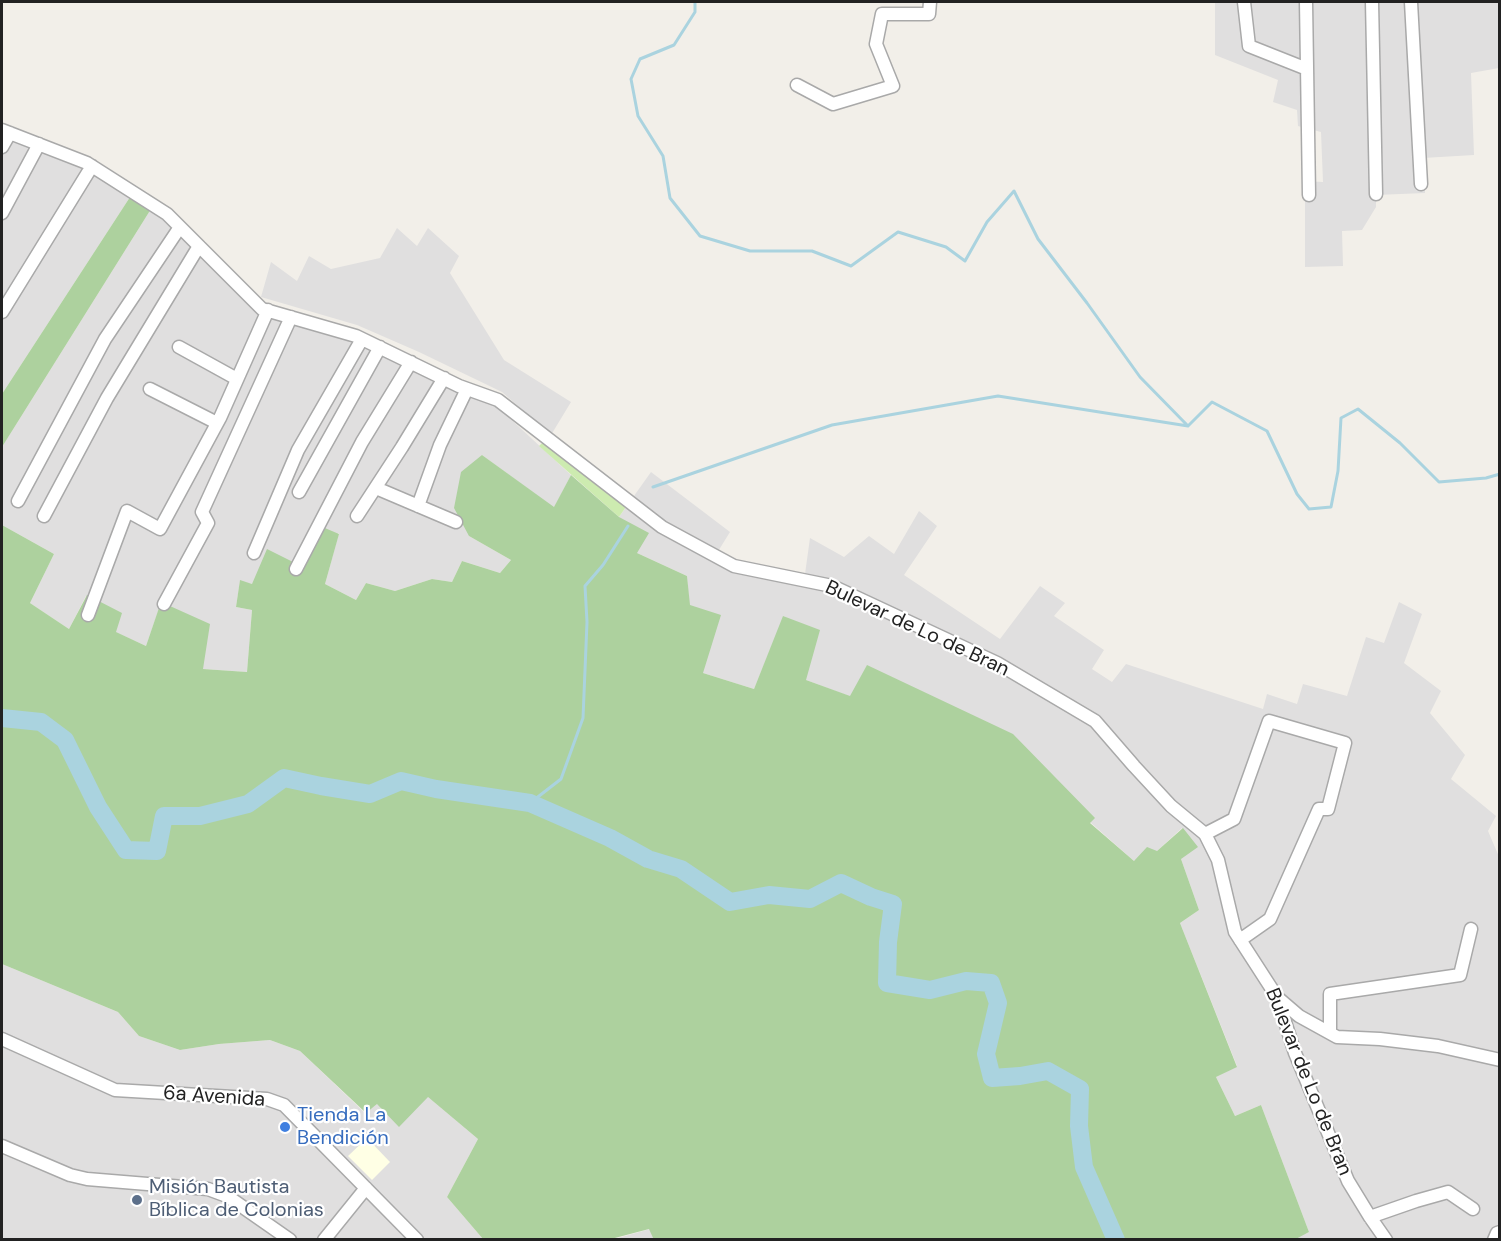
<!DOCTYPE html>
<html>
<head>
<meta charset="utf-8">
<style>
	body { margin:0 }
	#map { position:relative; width:1501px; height:1241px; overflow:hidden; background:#f2efe9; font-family:"DM Sans",sans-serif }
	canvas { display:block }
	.frame { position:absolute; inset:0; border:3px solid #222; pointer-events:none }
</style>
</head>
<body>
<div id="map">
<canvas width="1501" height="1241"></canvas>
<div class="frame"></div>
</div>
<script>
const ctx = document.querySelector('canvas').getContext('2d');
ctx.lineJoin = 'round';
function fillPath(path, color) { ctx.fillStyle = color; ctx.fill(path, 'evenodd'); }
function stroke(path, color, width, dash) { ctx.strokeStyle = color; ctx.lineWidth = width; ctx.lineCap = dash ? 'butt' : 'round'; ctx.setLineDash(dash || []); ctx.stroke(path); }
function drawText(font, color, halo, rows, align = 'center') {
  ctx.font = font + ' "DM Sans",sans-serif'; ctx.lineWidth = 4.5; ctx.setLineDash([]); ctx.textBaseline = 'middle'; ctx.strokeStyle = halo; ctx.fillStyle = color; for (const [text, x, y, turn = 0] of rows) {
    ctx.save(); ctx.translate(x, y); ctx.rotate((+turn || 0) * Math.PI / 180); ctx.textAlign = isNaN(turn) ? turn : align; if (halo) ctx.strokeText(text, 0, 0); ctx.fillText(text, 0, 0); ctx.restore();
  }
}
fillPath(new Path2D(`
	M 1215,2 L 1499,2 L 1499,68 L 1471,73 L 1474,155 L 1423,158 L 1425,193 L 1376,195 L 1376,207 L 1362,230 L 1342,231 L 1343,266 L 1305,267 L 1305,181 L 1323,182 L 1321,132 L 1298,126 L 1297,110 L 1273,102 L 1278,80 L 1215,55 Z
	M 2,131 L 65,152 L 132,194 L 2,394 Z
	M 151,209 L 201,254 L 250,302 L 371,343 L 490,400 L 571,475 L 554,508 L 482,455 L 469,536 L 511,560 L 500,573 L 462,561 L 452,582 L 432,579 L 395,591 L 366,583 L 356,600 L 325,584 L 339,533 L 293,562 L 252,584 L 240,581 L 236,607 L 252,610 L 247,672 L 203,669 L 161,603 L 146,646 L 115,632 L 86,596 L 69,629 L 30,603 L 54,554 L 2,525 L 2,447 Z
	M 397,228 L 417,246 L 428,228 L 459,256 L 450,273 L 504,360 L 571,402 L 551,435 L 502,392 L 419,352 L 357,325 L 261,297 L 271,262 L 297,281 L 309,256 L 331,269 L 380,258 Z
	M 651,472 L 730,532 L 717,553 L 729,558 L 805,574 L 810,538 L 844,557 L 869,536 L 894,554 L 919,511 L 937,526 L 904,575 L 1000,639 L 1040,586 L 1065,603 L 1054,616 L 1104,650 L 1092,669 L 1112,682 L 1126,664 L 1263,709 L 1267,694 L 1297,704 L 1303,684 L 1347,696 L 1366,637 L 1384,643 L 1399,602 L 1422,614 L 1404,663 L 1441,691 L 1430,713 L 1465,755 L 1451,779 L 1496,816 L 1488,831 L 1500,859 L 1499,1239 L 1294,1239 L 1309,1232 L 1261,1105 L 1235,1116 L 1216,1077 L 1237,1066 L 1180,923 L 1199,910 L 1181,859 L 1182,828 L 1157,851 L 1134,861 L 1090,822 L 1094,818 L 867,666 L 851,697 L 806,680 L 784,616 L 754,689 L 703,673 L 689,605 L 687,576 L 637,553 L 619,517 Z
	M 2,964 L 118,1012 L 139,1036 L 180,1050 L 219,1044 L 270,1040 L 300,1051 L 365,1113 L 377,1104 L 427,1096 L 478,1139 L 447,1197 L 483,1239 L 8,1240 L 2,1237 Z
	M 650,1229 L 654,1239 L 611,1240 Z`), '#e0dfdf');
fillPath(new Path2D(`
	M 367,1138 L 390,1162 L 372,1180 L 348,1156 Z`), '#ffffe5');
fillPath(new Path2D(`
	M 551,435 L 632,498 L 619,517 L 539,446 Z`), '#cdebb0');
fillPath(new Path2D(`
	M 132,194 L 151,209 L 2,447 L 2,394 Z
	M 482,455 L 554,507 L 571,475 L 619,517 L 649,533 L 637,553 L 687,576 L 690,605 L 721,615 L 703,673 L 754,689 L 783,616 L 820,630 L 806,680 L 850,696 L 867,665 L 1013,734 L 1095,818 L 1090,823 L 1134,861 L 1147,847 L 1157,851 L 1183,828 L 1198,847 L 1181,859 L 1199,910 L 1180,923 L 1237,1067 L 1216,1077 L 1235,1116 L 1261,1105 L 1309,1232 L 1294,1240 L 654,1240 L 649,1229 L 611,1239 L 483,1239 L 447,1197 L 478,1139 L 428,1097 L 399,1127 L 377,1104 L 366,1113 L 300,1051 L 270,1040 L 219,1044 L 180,1050 L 139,1036 L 118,1012 L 2,964 L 2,525 L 54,554 L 30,603 L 69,629 L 87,595 L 122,613 L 116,632 L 146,646 L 161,602 L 210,624 L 203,669 L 247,672 L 252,610 L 236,607 L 240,580 L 252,584 L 267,549 L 293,562 L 313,523 L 339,534 L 325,584 L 356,600 L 366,583 L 395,591 L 432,579 L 452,582 L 462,561 L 500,573 L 511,560 L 469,536 L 454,508 L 461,472 Z`), '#add19e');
stroke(new Path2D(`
	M 695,2 L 695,12 L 674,45 L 640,59 L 631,79 L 638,116 L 663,156 L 670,198 L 700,236 L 750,251 L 812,251 L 851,266 L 898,232 L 946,247 L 965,261 L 987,222 L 1014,191 L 1038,239 L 1087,303 L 1140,377 L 1188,426 L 1212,402 L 1267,431 L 1297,494 L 1309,509 L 1331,507 L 1338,471 L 1341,418 L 1358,409 L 1400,443 L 1439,482 L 1486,478 L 1500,474
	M 653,487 L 832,425 L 998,396 L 1188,426
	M 530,803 L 561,779 L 583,718 L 587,622 L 585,586 L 603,565 L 628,526`), '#aad3df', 3);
stroke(new Path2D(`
	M 2,718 L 41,722 L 65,740 L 98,807 L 126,850 L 157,851 L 164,816 L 200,816 L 248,804 L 284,778 L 321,786 L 370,794 L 401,781 L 436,789 L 530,803 L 610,838 L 648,859 L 681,869 L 730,902 L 769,895 L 810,899 L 841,883 L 871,897 L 893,904 L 888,942 L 887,983 L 930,990 L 966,981 L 991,983 L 998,1003 L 986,1054 L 992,1078 L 1020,1076 L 1048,1071 L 1080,1089 L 1079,1126 L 1084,1167 L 1116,1240`), '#aad3df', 18);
const minor = new Path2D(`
	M 1244,2 L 1249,46 L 1307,69
	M 1306,2 L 1309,195
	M 1372,2 L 1376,194
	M 1411,2 L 1421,184
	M 797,85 L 833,104 L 893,86 L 876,44 L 882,14 L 929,14 L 930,2
	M 2,130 L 87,163 L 167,214 L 262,309 L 356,336 L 459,386 L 498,400 L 662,527 L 734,566 L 832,586 L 997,663 L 1095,721 L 1134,766 L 1171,806 L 1205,834 L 1218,860 L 1235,932 L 1277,997 L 1295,1053 L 1348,1181 L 1370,1217 L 1386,1240
	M 2,147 L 10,133
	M 2,213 L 39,144
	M 2,312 L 92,166
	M 179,347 L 237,379
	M 150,389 L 217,423
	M 376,488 L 456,522
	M 299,492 L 380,347
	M 18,501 L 105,339 L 180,227
	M 418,506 L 440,445 L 467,389
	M 44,516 L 107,398 L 199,246
	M 357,516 L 402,447 L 444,378
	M 254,553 L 298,450 L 362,339
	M 296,569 L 362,442 L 411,362
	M 164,604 L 208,523 L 202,512 L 291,317
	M 88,615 L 127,511 L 160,529 L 220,418 L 268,310
	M 1205,834 L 1234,819 L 1269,721 L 1345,743 L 1328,809 L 1319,809 L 1270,919 L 1240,940
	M 1278,998 L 1299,1016 L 1337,1037 L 1380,1039 L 1438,1046 L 1500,1060
	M 1330,1033 L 1330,994 L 1460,975 L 1471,929
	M 2,1039 L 115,1090 L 267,1099 L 284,1105 L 417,1240
	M 2,1146 L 70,1175 L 87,1179 L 208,1189 L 227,1196 L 290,1240
	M 1370,1217 L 1416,1201 L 1448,1192 L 1473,1209
	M 324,1240 L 366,1188
	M 1494,1240 L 1497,1233 L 1500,1232`);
stroke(minor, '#a9a9a9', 15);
stroke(minor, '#fff', 12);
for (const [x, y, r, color] of [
	[285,1127,6,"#3f7fe0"],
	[137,1200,6,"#5c6f8a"]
]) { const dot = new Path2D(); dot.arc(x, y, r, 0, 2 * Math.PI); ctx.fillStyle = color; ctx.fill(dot); stroke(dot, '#fff', 2); }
drawText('20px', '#222', '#fff', [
	["Bulevar de Lo de Bran",917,629,25],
	["Bulevar de Lo de Bran",1308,1082,68],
	["6a Avenida",214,1097,4]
]);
drawText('20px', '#366cbe', '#fff', [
	["Tienda La",297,1116],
	["Bendición",297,1139]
], 'left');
drawText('20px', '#4e5e75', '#fff', [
	["Misión Bautista",149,1188],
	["Bíblica de Colonias",149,1211]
], 'left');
</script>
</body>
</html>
